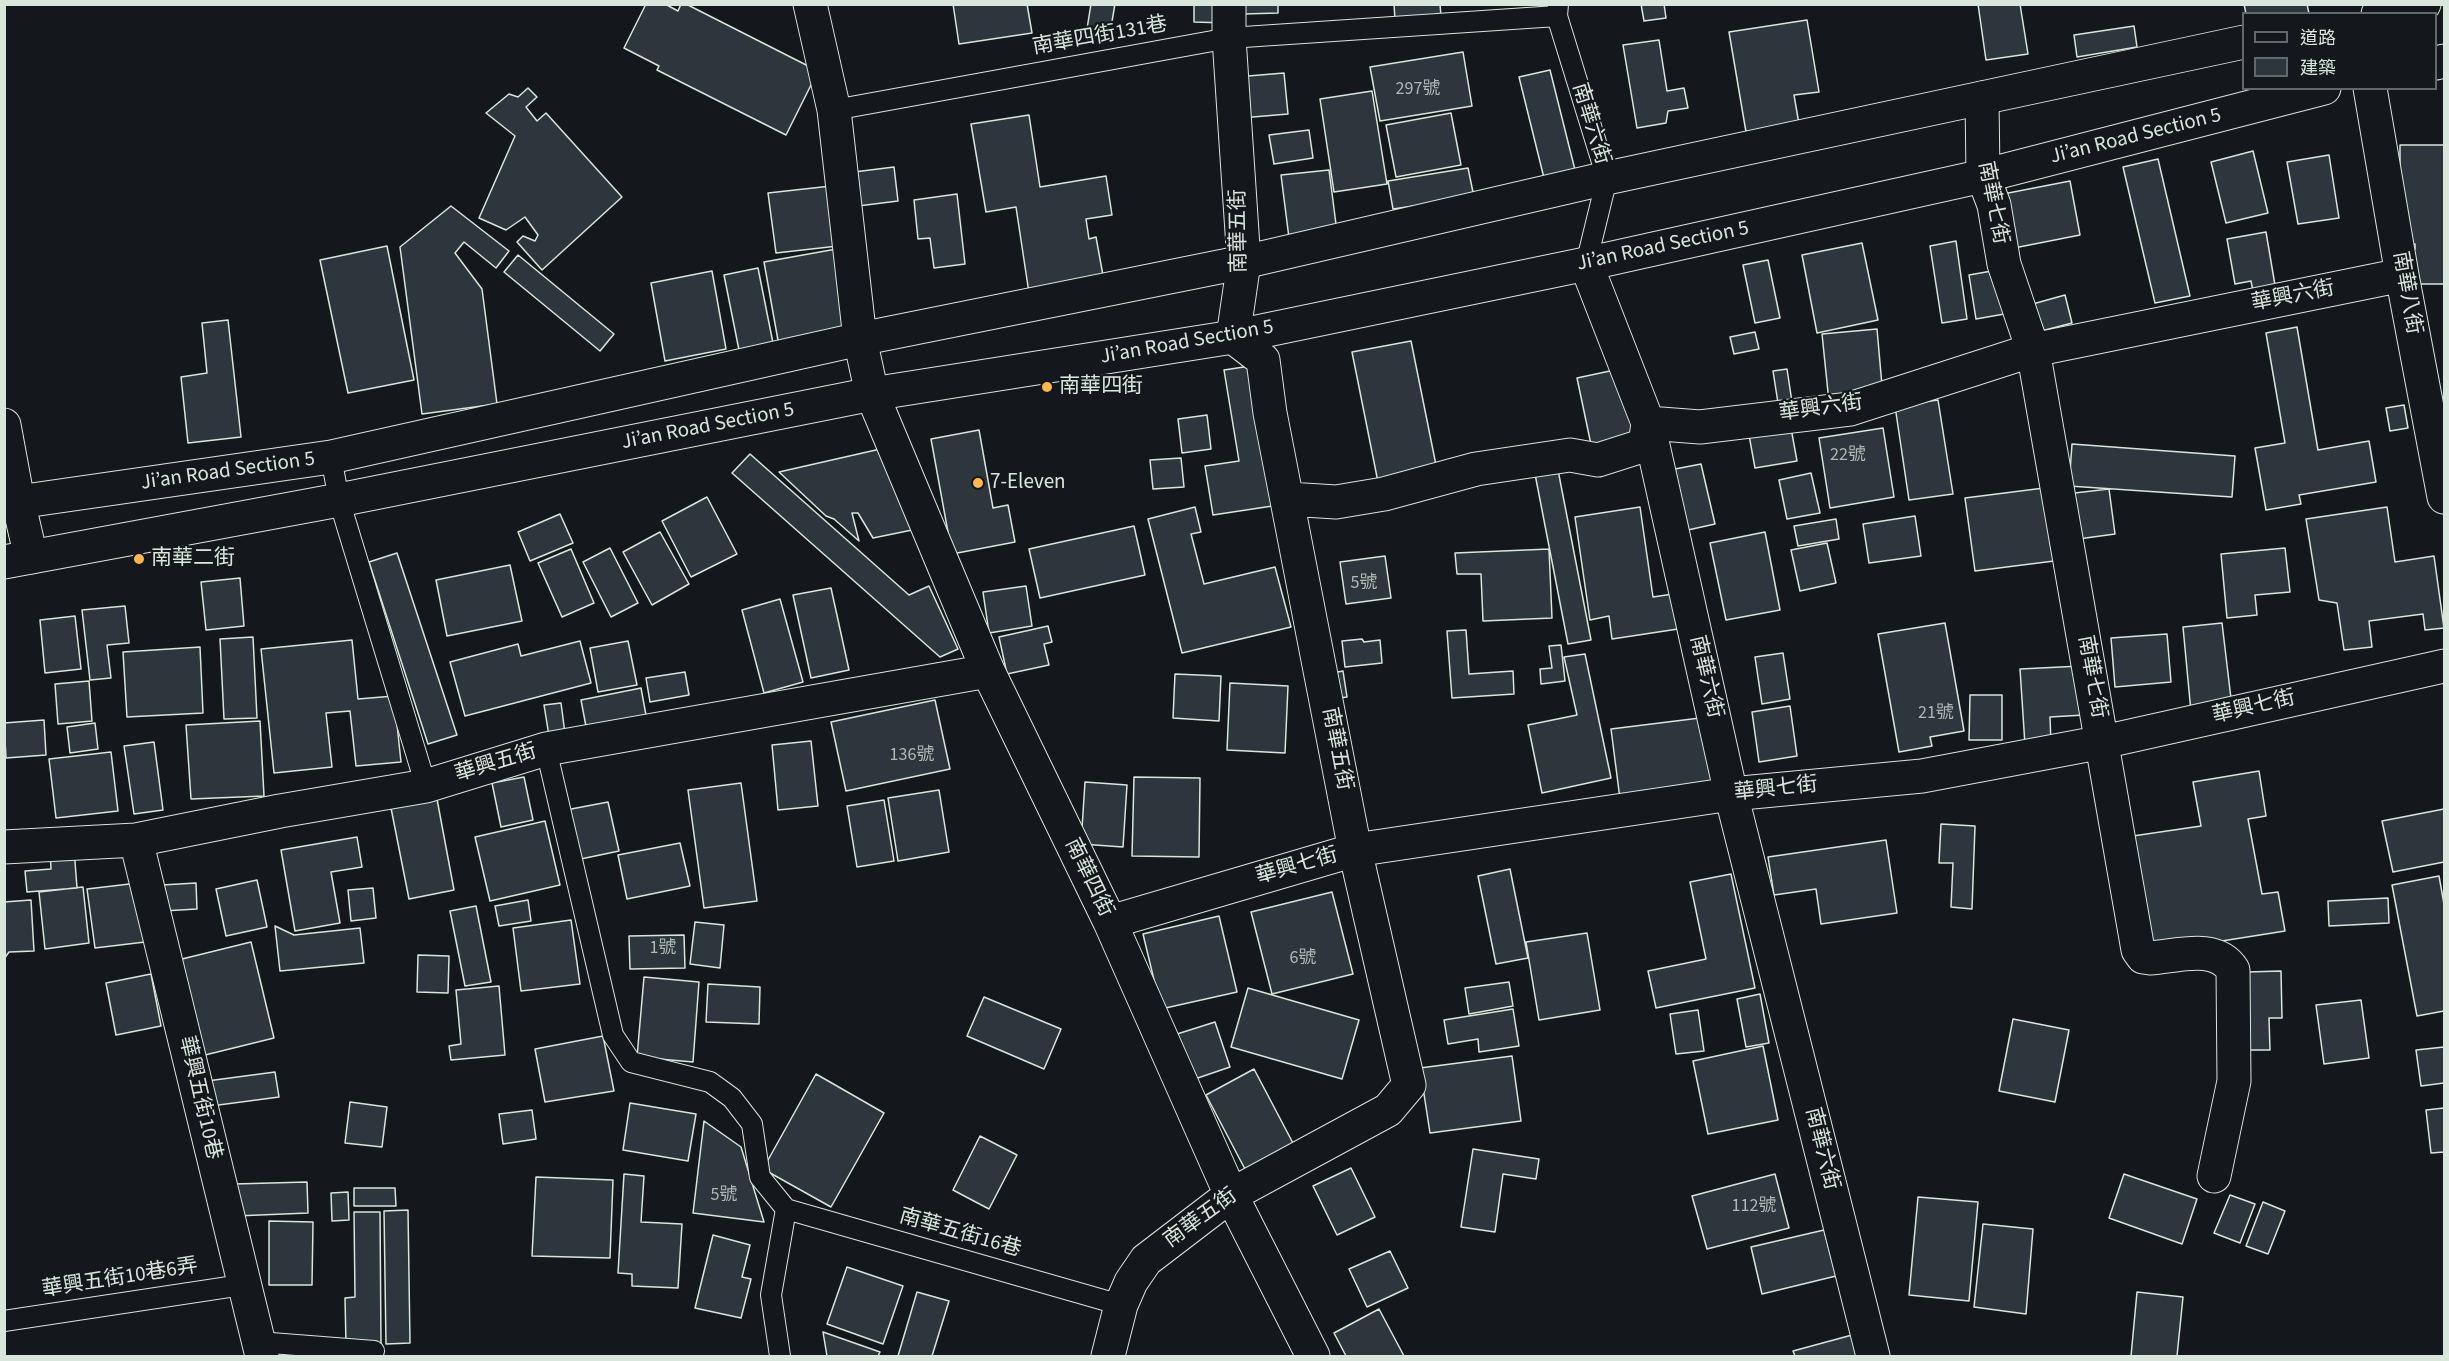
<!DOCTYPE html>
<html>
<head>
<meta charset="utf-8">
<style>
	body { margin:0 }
	#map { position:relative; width:2449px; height:1361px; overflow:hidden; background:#14181c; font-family:"Source Sans 3","Noto Sans TC",sans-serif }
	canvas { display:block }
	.frame { position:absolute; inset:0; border:6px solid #d8e6dc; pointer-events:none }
	.legend { position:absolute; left:2242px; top:12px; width:195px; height:78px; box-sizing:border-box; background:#14181c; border:2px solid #626a69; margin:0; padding:8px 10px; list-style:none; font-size:18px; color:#d8e6dc }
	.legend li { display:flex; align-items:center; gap:12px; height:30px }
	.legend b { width:30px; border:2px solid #626a69 }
</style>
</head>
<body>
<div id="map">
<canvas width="2449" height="1361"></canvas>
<div class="frame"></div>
<ul class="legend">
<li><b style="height:8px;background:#14181c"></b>道路</li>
<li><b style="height:16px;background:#2c363c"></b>建築</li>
</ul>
</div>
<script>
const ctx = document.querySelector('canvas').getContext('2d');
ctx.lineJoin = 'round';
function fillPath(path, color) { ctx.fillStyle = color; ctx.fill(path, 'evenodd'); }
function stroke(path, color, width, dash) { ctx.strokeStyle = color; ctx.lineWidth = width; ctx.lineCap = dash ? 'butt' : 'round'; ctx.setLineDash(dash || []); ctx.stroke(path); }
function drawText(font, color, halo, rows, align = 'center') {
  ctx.font = font + ' "Source Sans 3","Noto Sans TC",sans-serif'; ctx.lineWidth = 4.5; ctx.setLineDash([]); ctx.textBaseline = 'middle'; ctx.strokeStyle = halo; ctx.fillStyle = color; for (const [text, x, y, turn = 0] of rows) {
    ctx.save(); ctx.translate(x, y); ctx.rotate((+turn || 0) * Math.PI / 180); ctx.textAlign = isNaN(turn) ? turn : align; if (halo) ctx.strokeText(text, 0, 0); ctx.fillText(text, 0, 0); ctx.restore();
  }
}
const building = new Path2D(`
	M 646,4 L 665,4 L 678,11 L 681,4 L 686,4 L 818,71 L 786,135 L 657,70 L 659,66 L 624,48 Z
	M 953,4 L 1027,4 L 1032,33 L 959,44 Z
	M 1091,4 L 1115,4 L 1109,39 L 1086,35 Z
	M 1194,4 L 1226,4 L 1226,23 L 1194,22 Z
	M 1244,4 L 1278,4 L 1278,13 L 1244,14 Z
	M 1394,4 L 1440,4 L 1441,17 L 1395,20 Z
	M 1641,4 L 1664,4 L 1666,18 L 1644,21 Z
	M 1978,4 L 2020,4 L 2028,54 L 1986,60 Z
	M 2244,4 L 2307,4 L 2309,14 L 2246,14 Z
	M 1807,20 L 1819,92 L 1794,95 L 1799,124 L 1746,132 L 1729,32 Z
	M 2134,26 L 2137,47 L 2077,57 L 2074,35 Z
	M 1659,40 L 1667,91 L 1684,88 L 1688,108 L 1668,111 L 1666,123 L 1637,128 L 1623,45 Z
	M 1463,52 L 1472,106 L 1380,121 L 1370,67 Z
	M 1550,70 L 1576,174 L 1545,182 L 1519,77 Z
	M 1284,73 L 1288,114 L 1241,118 L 1236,77 Z
	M 528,88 L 537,97 L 526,107 L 537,121 L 546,113 L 622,197 L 542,270 L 517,242 L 523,236 L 535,241 L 538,235 L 525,217 L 506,230 L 479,218 L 515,136 L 486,113 L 509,94 L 518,97 Z
	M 1372,91 L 1387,184 L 1334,192 L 1320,99 Z
	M 1451,113 L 1461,165 L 1396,177 L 1386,125 Z
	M 1029,115 L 1040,187 L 1106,176 L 1112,215 L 1086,219 L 1089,239 L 1096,237 L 1104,281 L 1029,293 L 1016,207 L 986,212 L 971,124 Z
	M 1309,130 L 1313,158 L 1274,164 L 1269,135 Z
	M 2400,145 L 2444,145 L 2444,284 L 2411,284 L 2411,249 L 2415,249 L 2415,244 L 2400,244 Z
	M 2253,151 L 2268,213 L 2226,223 L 2211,162 Z
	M 2329,155 L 2339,218 L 2298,224 L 2287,162 Z
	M 2158,159 L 2190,296 L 2155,303 L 2123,167 Z
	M 894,167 L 898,201 L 858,206 L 854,172 Z
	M 1468,168 L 1474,197 L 1393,209 L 1388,181 Z
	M 1329,170 L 1337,232 L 1289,238 L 1281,175 Z
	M 2070,181 L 2080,235 L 2009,249 L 1998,195 Z
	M 831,186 L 838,246 L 776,253 L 768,193 Z
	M 957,194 L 965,264 L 934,268 L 930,238 L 918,239 L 914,200 Z
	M 451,206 L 509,251 L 496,268 L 464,242 L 455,253 L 482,289 L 497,404 L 422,414 L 400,247 Z
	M 2266,232 L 2277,297 L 2255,301 L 2251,281 L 2235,284 L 2227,239 Z
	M 1956,241 L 1967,319 L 1942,323 L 1930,246 Z
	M 1862,243 L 1878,320 L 1817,333 L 1802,255 Z
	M 387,246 L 414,380 L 348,393 L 320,260 Z
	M 842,248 L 857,333 L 779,346 L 764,262 Z
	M 518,255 L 614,334 L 600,351 L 504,272 Z
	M 1768,260 L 1780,318 L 1755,323 L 1743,265 Z
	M 758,268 L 774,348 L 740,355 L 724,275 Z
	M 2003,269 L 2010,313 L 1976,319 L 1969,275 Z
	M 712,271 L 726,349 L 665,361 L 651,283 Z
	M 2065,295 L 2072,323 L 2030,334 L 2022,307 Z
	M 228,320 L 241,437 L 188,443 L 181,377 L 207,373 L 202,323 Z
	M 2297,327 L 2318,450 L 2369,441 L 2376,482 L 2299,495 L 2301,504 L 2266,510 L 2255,448 L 2285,443 L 2266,333 Z
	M 1877,329 L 1883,397 L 1829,402 L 1822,334 Z
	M 1755,332 L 1759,349 L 1734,354 L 1730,337 Z
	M 1411,341 L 1437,470 L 1378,482 L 1352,352 Z
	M 1257,365 L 1279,505 L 1213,515 L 1205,466 L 1239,461 L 1224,370 Z
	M 1624,368 L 1641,444 L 1593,454 L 1577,378 Z
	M 1787,369 L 1792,402 L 1778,403 L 1773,371 Z
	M 1938,400 L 1953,494 L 1909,500 L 1895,406 Z
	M 2404,405 L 2408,428 L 2390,431 L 2386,408 Z
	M 1207,415 L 1211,449 L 1182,453 L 1178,419 Z
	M 1791,428 L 1797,461 L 1755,468 L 1749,435 Z
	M 1883,428 L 1894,497 L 1830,508 L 1819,438 Z
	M 979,430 L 993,508 L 1008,505 L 1015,542 L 952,554 L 931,439 Z
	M 2072,444 L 2235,456 L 2232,497 L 2069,486 Z
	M 889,447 L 922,528 L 873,538 L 858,513 L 852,513 L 859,541 L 834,519 L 826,516 L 779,472 Z
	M 750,454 L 909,595 L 929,586 L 958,649 L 940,657 L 732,473 Z
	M 1181,458 L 1184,487 L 1153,489 L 1150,460 Z
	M 1701,464 L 1715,524 L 1688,530 L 1675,469 Z
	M 1558,470 L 1591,640 L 1568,644 L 1535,474 Z
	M 1811,473 L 1820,513 L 1787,519 L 1779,480 Z
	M 2044,488 L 2054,561 L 1975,571 L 1965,498 Z
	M 2109,489 L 2115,534 L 2071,540 L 2066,494 Z
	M 707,497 L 737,554 L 691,577 L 662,521 Z
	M 1195,507 L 1201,532 L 1191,534 L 1204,584 L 1275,567 L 1291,627 L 1182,653 L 1148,519 Z
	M 1640,507 L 1653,597 L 1673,594 L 1678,629 L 1612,639 L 1609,616 L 1590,620 L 1575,517 Z
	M 2387,507 L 2395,562 L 2434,556 L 2444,628 L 2425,630 L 2423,614 L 2369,621 L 2372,647 L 2344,650 L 2337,603 L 2319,600 L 2306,519 Z
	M 560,514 L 573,543 L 530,561 L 518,532 Z
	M 1915,516 L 1921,556 L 1869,563 L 1863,524 Z
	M 1836,519 L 1839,539 L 1798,546 L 1794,526 Z
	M 1134,526 L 1145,575 L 1040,598 L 1029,549 Z
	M 660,532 L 689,584 L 652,605 L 623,552 Z
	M 1765,532 L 1780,610 L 1726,620 L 1710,543 Z
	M 1827,543 L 1836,583 L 1800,591 L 1791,550 Z
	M 610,548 L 638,603 L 611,617 L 583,562 Z
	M 2285,548 L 2290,592 L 2255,595 L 2257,615 L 2227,618 L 2221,554 Z
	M 571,549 L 594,603 L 562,617 L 538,563 Z
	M 1549,549 L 1552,618 L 1483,621 L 1481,574 L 1457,574 L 1455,553 Z
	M 397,553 L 457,735 L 428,744 L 369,562 Z
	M 1385,556 L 1391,598 L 1346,604 L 1340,562 Z
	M 510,565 L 522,621 L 447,636 L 436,580 Z
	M 240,578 L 244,626 L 206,630 L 201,582 Z
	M 1026,586 L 1032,626 L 989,633 L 983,592 Z
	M 831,588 L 849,670 L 811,678 L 793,595 Z
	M 780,599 L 803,682 L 764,693 L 742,610 Z
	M 125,606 L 129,643 L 107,645 L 111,678 L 90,680 L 82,610 Z
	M 75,616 L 81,669 L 45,673 L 40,620 Z
	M 1945,623 L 1964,731 L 1930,737 L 1932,746 L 1899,752 L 1878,634 Z
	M 2222,623 L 2232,707 L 2191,712 L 2183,627 Z
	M 1048,626 L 1052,642 L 1044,644 L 1049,665 L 1007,674 L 999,637 Z
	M 1466,630 L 1469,674 L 1513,671 L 1514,694 L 1452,698 L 1447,631 Z
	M 2167,634 L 2171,682 L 2115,687 L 2111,638 Z
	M 253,637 L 257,718 L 224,719 L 220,639 Z
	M 1362,639 L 1364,642 L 1380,640 L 1382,663 L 1345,667 L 1342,641 Z
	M 352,640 L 358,699 L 394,696 L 401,762 L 356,766 L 350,711 L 326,713 L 332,767 L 274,773 L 261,649 Z
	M 580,641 L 591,683 L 465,716 L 450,662 L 518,644 L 521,656 Z
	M 628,641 L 637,685 L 598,692 L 590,648 Z
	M 1561,645 L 1565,681 L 1541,684 L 1540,669 L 1552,668 L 1549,646 Z
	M 200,647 L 203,713 L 127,717 L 123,652 Z
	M 1783,653 L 1790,699 L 1762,704 L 1755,657 Z
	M 1585,654 L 1611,778 L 1542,793 L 1528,725 L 1577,715 L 1564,657 Z
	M 2081,666 L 2084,715 L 2050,717 L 2051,744 L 2025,745 L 2020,669 Z
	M 1343,671 L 1347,697 L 1331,699 L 1327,674 Z
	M 685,672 L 689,695 L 650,702 L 646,678 Z
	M 1175,674 L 1221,676 L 1219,721 L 1173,718 Z
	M 89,681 L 92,721 L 58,724 L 55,684 Z
	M 1230,683 L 1288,686 L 1285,753 L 1227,750 Z
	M 641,688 L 648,726 L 588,737 L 581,700 Z
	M 1970,695 L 2002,695 L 2002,740 L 1969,740 Z
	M 935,700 L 950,769 L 846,791 L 831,722 Z
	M 561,703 L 566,741 L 550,742 L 544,705 Z
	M 1790,706 L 1797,756 L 1759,762 L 1752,712 Z
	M 1708,717 L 1717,788 L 1620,799 L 1611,729 Z
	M 44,720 L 46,755 L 6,758 L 4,723 Z
	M 260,721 L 264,796 L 191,799 L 186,725 Z
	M 95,723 L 98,749 L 70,753 L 67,727 Z
	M 811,741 L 818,806 L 778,810 L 772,745 Z
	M 154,742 L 163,810 L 134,814 L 124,746 Z
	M 111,752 L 118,811 L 56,818 L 49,759 Z
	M 2259,771 L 2266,816 L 2248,819 L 2262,894 L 2278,892 L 2285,931 L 2146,953 L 2126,837 L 2201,826 L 2193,782 Z
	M 524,777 L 533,820 L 501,827 L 492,783 Z
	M 1134,777 L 1200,778 L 1199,857 L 1132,856 Z
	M 1085,782 L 1127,785 L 1123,847 L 1081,844 Z
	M 741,783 L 757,901 L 704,908 L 688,790 Z
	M 939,790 L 949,852 L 898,861 L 888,798 Z
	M 437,799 L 454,890 L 409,899 L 391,808 Z
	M 884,800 L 894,861 L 857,867 L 847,806 Z
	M 608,802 L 619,851 L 576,860 L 566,810 Z
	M 2444,809 L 2444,862 L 2393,872 L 2382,821 Z
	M 545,821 L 560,885 L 490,901 L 475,837 Z
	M 1941,824 L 1975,826 L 1972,909 L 1951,907 L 1953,863 L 1939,863 Z
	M 357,837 L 362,867 L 331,872 L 340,923 L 295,931 L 281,850 Z
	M 1886,840 L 1897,913 L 1821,924 L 1816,889 L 1774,895 L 1768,857 Z
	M 680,843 L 690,886 L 627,899 L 618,855 Z
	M 74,848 L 77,888 L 27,892 L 25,871 L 51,869 L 50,850 Z
	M 1510,869 L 1528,958 L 1496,964 L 1478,876 Z
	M 1731,874 L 1755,988 L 1656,1008 L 1648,971 L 1706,959 L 1690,882 Z
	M 2439,876 L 2444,904 L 2444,1011 L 2417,1016 L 2392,885 Z
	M 257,880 L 267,927 L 226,936 L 216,889 Z
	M 138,883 L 145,942 L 95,948 L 87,889 Z
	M 196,883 L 197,909 L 163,911 L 162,885 Z
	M 83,887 L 89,943 L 45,949 L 39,892 Z
	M 373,888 L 376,918 L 351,921 L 348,890 Z
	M 1332,892 L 1353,974 L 1272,994 L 1251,912 Z
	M 2388,898 L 2389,923 L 2329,926 L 2328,901 Z
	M 31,900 L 34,951 L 9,952 L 4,959 L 4,902 Z
	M 528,900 L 531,921 L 499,926 L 495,906 Z
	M 476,906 L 491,982 L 465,986 L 450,911 Z
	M 1219,916 L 1237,992 L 1161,1009 L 1143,934 Z
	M 571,920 L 580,984 L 521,991 L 513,928 Z
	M 695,922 L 724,925 L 720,968 L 690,964 Z
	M 275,926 L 294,935 L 360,928 L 364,963 L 280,971 Z
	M 1587,933 L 1600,1010 L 1539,1020 L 1526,942 Z
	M 684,935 L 685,968 L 630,969 L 629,936 Z
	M 251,942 L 274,1038 L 201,1056 L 178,960 Z
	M 418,955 L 449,956 L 448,993 L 417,992 Z
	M 2281,971 L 2282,1018 L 2269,1018 L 2270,1050 L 2250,1050 L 2247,972 Z
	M 151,974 L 161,1026 L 116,1035 L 106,983 Z
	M 644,977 L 699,982 L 693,1062 L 637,1057 Z
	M 1509,982 L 1513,1006 L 1469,1014 L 1465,988 Z
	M 708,984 L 760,987 L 759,1024 L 706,1022 Z
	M 499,986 L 505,1055 L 451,1060 L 449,1046 L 461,1044 L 456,990 Z
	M 1248,988 L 1359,1020 L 1342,1079 L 1231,1047 Z
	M 1760,994 L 1769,1043 L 1746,1047 L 1737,999 Z
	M 984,997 L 1061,1029 L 1044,1069 L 967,1036 Z
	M 2361,1000 L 2369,1058 L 2324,1064 L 2316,1005 Z
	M 1513,1009 L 1519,1046 L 1479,1052 L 1478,1039 L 1448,1044 L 1444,1020 Z
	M 1698,1010 L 1704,1051 L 1676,1054 L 1670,1014 Z
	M 2013,1019 L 2069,1030 L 2055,1102 L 1999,1091 Z
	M 1215,1022 L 1230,1067 L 1189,1081 L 1174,1035 Z
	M 603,1036 L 614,1091 L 545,1102 L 535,1049 Z
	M 1763,1046 L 1778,1120 L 1708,1134 L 1693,1061 Z
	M 2444,1047 L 2444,1083 L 2421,1086 L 2416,1050 Z
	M 1512,1056 L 1521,1121 L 1430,1133 L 1420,1068 Z
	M 1254,1069 L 1294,1145 L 1246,1171 L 1206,1095 Z
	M 275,1072 L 279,1097 L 211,1106 L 207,1081 Z
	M 816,1074 L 884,1113 L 831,1207 L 763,1169 Z
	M 350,1102 L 387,1107 L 382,1147 L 345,1143 Z
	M 630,1103 L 696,1114 L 688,1161 L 623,1150 Z
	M 2444,1108 L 2444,1152 L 2431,1153 L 2426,1110 Z
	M 532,1110 L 536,1139 L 503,1144 L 499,1114 Z
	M 704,1121 L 741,1147 L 764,1222 L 693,1213 Z
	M 980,1136 L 1017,1155 L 989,1209 L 953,1190 Z
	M 1473,1149 L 1539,1159 L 1536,1179 L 1503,1174 L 1495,1232 L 1461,1227 Z
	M 1351,1168 L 1375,1217 L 1337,1235 L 1313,1186 Z
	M 624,1174 L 644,1176 L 641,1222 L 682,1224 L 678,1288 L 632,1286 L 632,1274 L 618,1273 Z
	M 1775,1174 L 1789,1228 L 1707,1249 L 1692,1196 Z
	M 2124,1174 L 2197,1199 L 2182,1244 L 2109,1218 Z
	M 536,1177 L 613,1180 L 610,1258 L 532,1256 Z
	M 307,1182 L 308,1213 L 235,1216 L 234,1184 Z
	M 354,1188 L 395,1188 L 396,1206 L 354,1206 Z
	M 348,1192 L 349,1220 L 332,1221 L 331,1193 Z
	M 2230,1195 L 2255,1204 L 2240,1243 L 2214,1233 Z
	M 1918,1197 L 1978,1202 L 1969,1301 L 1909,1295 Z
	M 2263,1202 L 2285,1211 L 2268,1254 L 2246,1246 Z
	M 408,1210 L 410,1343 L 386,1344 L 384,1211 Z
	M 354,1212 L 380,1212 L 381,1344 L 346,1344 L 345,1298 L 355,1297 Z
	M 269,1221 L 313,1222 L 312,1285 L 269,1285 Z
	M 1983,1224 L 2033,1229 L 2026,1314 L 1974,1307 Z
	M 1824,1230 L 1836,1276 L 1762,1294 L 1751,1247 Z
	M 713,1235 L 750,1245 L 742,1277 L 751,1279 L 741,1318 L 695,1308 Z
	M 1390,1251 L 1408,1288 L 1367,1307 L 1349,1269 Z
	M 847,1267 L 903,1286 L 883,1344 L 827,1324 Z
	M 917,1292 L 949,1301 L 932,1356 L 898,1356 Z
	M 2137,1292 L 2183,1297 L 2177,1356 L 2131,1356 Z
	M 1379,1309 L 1404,1356 L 1346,1356 L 1334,1333 Z
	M 823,1332 L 880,1352 L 878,1356 L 827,1356 Z
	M 1852,1335 L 1858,1356 L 1795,1356 L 1793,1351 Z`);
fillPath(building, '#2c363c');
stroke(building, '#d8e6dc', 1.5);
const service = new Path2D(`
	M 1558,4 L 1557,16 L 1607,178 L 1586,264
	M 834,110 L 1229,38 L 1557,16
	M 331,457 L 339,500 L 426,786
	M 546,749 L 613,1035 L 631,1062 L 710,1082 L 732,1098 L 752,1124 L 760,1177 L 786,1209 L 771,1295 L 780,1356
	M 786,1209 L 1121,1305
	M 4,1321 L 242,1285
	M 258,1342 L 374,1351`);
const minor = new Path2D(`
	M 810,4 L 834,110 L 860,339 L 872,394 L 988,671 L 1110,922 L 1231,1195 L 1313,1356
	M 2370,88 L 2402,275 L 2444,497
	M 1982,98 L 1983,176 L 1994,205 L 2004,264 L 2033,350 L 2138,950 L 2143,957 L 2150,958 C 2178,956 2216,943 2233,970 L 2234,1081 L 2214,1176
	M 1586,264 L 1648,423 L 1731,794 L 1873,1356
	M 4,425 L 18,501 L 31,557
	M 1288,499 L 1336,502 L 1384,494 L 1476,469 L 1570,455 L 1598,460 L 1645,445 L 1648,423 L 1700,427 L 1850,409 L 2033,350 L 2402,275
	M 136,840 L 262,1356
	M 4,847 L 136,840 L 280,811 L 426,786 L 546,749 L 988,671
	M 1110,922 L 1355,850 L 1731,794 L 1922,776 L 2103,742 L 2444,666
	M 1108,1356 L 1121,1305 L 1131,1282 L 1146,1260 L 1231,1195 L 1388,1110 L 1409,1085 L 1355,850 L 1270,413 L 1263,360 L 1233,337 L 1244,262 L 1229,38 L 1229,4`);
const primary = new Path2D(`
	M 2378,14 L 2424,4
	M 2436,63 L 2444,61
	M 4,504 L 331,457 L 860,339 L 1244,262 L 1607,178 L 2244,42
	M 4,562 L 339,500 L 872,394 L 1233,337 L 1586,264 L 1983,176 L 2324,88`);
stroke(service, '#d8e6dc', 22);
stroke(minor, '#d8e6dc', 35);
stroke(primary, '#d8e6dc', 35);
stroke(service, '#14181c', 20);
stroke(minor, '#14181c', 33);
stroke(primary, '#14181c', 33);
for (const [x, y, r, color] of [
	[1047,387,6,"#ffb74d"],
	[978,483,6,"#ffb74d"],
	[139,559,6,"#ffb74d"]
]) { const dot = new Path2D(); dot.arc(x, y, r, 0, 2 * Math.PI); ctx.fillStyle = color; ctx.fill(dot); stroke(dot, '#14181c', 2); }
drawText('18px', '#adbab4', null, [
	["297號",1418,90],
	["22號",1848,456],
	["5號",1364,584],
	["21號",1936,714],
	["136號",912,756],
	["1號",663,949],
	["6號",1303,959],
	["5號",724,1196],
	["112號",1754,1207]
]);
drawText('21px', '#d8e6dc', '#14181c', [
	["南華四街131巷",1100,37,-10],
	["南華六街",1590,124,73],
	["Ji’an Road Section 5",2136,137,-14],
	["南華七街",1992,203,79],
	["南華五街",1240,231,-91],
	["Ji’an Road Section 5",1663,247,-12],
	["南華八街",2406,293,80],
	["華興六街",2293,297,-11],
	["Ji’an Road Section 5",1187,343,-10],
	["華興六街",1821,409,-8],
	["Ji’an Road Section 5",708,427,-11],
	["Ji’an Road Section 5",228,472,-8],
	["南華六街",1705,677,77],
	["南華七街",2091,677,80],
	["華興七街",2254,708,-13],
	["南華五街",1336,749,79],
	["華興五街",496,764,-17],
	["華興七街",1776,790,-6],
	["華興七街",1297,867,-16],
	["南華四街",1088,878,64],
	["華興五街10巷",199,1098,77],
	["南華六街",1821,1149,76],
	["南華五街",1201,1219,-36],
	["南華五街16巷",960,1234,16],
	["華興五街10巷6弄",120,1279,-9]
]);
drawText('21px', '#d8e6dc', '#14181c', [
	["南華四街",1059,387],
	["7-Eleven",990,483],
	["南華二街",151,559]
], 'left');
</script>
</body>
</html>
